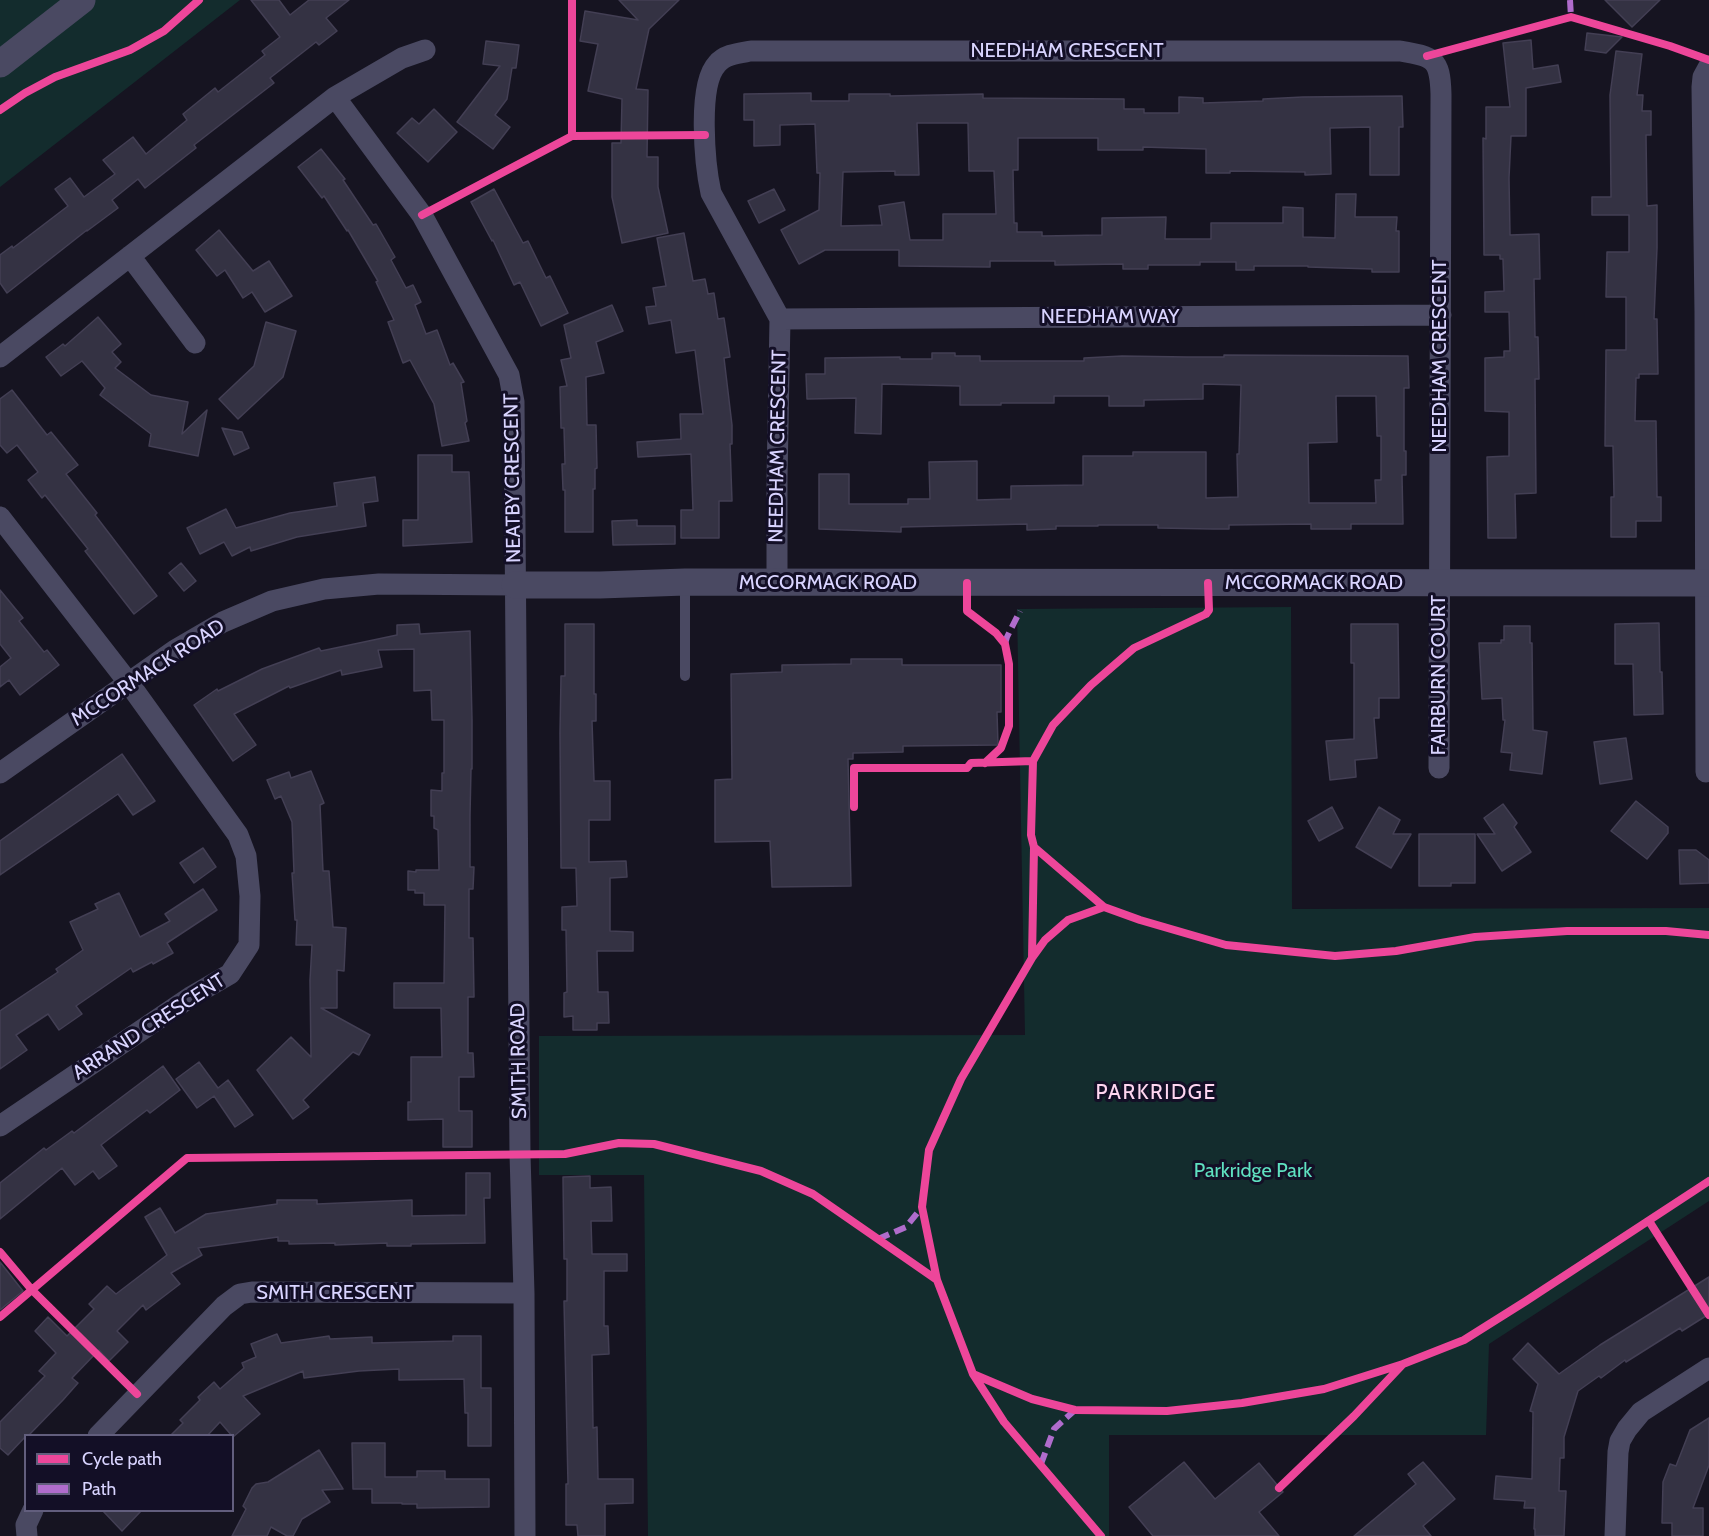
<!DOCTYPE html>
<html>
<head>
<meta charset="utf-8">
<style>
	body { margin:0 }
	#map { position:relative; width:1709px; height:1536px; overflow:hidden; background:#161421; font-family:Cabin,sans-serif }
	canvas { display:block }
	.legend { position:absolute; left:24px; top:1434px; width:210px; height:78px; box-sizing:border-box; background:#130f26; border:2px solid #625e7d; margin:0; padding:8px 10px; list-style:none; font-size:18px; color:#d9d4ff }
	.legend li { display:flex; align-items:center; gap:12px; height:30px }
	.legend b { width:30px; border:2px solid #625e7d }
</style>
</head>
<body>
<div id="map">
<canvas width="1709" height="1536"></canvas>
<ul class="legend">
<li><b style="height:8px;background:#ed469a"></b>Cycle path</li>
<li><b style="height:8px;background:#b06ccc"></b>Path</li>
</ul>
</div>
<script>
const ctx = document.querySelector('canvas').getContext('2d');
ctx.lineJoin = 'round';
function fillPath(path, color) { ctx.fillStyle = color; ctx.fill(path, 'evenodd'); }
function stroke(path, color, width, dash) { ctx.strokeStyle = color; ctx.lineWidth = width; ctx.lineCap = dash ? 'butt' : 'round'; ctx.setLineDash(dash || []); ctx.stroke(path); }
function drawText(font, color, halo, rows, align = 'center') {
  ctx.font = font + ' Cabin,sans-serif'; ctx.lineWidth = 6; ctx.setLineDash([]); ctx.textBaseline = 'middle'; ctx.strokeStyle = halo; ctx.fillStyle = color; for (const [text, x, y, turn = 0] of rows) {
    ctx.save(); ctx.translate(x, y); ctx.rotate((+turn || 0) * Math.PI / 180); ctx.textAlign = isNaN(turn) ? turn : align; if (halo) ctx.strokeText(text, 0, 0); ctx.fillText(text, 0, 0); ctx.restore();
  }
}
fillPath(new Path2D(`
	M 0,0 L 240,0 L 0,187 Z
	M 1291,607 L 1292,909 L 1709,908 L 1709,1201 L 1489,1344 L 1486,1435 L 1109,1435 L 1109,1536 L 648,1536 L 644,1175 L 539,1175 L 539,1036 L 1025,1035 L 1017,609 Z`), '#132c2d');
const building = new Path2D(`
	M 251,0 L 279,0 L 290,15 L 309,0 L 349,0 L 326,18 L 337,31 L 319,45 L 316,42 L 270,78 L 274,83 L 194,145 L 196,148 L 145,188 L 138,179 L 112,200 L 118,208 L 87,231 L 87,230 L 7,293 L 0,283 L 0,255 L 12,246 L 13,248 L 68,206 L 55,189 L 70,178 L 84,197 L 115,174 L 103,160 L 133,137 L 146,154 L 187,120 L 183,114 L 215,88 L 218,92 L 265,55 L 262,51 L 280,37 Z
	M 619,0 L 679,0 L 649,29 L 636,89 L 648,90 L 647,157 L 658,157 L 658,187 L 668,233 L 622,243 L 612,197 L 612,143 L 621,143 L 622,99 L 588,91 L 598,44 L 580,41 L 585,11 L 638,20 Z
	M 1605,0 L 1660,0 L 1632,27 Z
	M 1587,33 L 1622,37 L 1606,53 L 1585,50 Z
	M 1531,40 L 1533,69 L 1558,65 L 1561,82 L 1526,88 L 1526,136 L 1511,136 L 1509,178 L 1510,235 L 1539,234 L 1540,279 L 1534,279 L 1535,337 L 1538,337 L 1539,379 L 1535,379 L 1536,493 L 1515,494 L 1516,538 L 1488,538 L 1487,457 L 1509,456 L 1509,412 L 1485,411 L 1485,358 L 1504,357 L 1504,351 L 1510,351 L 1509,312 L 1485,312 L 1485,292 L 1504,291 L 1503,259 L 1500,259 L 1500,255 L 1484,255 L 1483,138 L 1486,139 L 1486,107 L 1510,107 L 1503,43 Z
	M 486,41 L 519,45 L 516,68 L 512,68 L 507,99 L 495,115 L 510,127 L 493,149 L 457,122 L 500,66 L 483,64 Z
	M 1616,51 L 1642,54 L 1637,95 L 1643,95 L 1642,111 L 1651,111 L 1651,135 L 1646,135 L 1647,206 L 1657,205 L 1657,248 L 1654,319 L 1657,319 L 1658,374 L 1639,374 L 1639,378 L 1636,378 L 1635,421 L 1656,421 L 1657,497 L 1661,497 L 1661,521 L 1636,521 L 1636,537 L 1611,537 L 1611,497 L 1614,497 L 1613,446 L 1605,446 L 1606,350 L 1626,350 L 1626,297 L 1606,297 L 1607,252 L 1629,252 L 1629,215 L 1592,215 L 1592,197 L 1611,197 L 1610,95 Z
	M 811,93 L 811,101 L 849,101 L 849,94 L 890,94 L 890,96 L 983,94 L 983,98 L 1124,99 L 1124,109 L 1144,109 L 1144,113 L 1179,113 L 1179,97 L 1203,98 L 1203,103 L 1263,101 L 1263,99 L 1303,97 L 1402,96 L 1403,127 L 1399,127 L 1399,175 L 1370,175 L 1370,127 L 1330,128 L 1331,174 L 1305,175 L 1305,172 L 1230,171 L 1230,173 L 1206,173 L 1206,149 L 1143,147 L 1143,150 L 1098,150 L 1098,138 L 1018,138 L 1018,170 L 1013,170 L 1014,223 L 1017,223 L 1017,232 L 1042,232 L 1042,236 L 1102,235 L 1102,218 L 1166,217 L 1165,239 L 1211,239 L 1211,223 L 1283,223 L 1283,207 L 1303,208 L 1303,237 L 1335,238 L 1336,194 L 1356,194 L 1355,217 L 1397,217 L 1396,231 L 1399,231 L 1399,272 L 1372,272 L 1372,269 L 1308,267 L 1308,266 L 1254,266 L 1254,270 L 1236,270 L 1236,262 L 1200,262 L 1200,265 L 1148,265 L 1148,269 L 1123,269 L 1123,264 L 1055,265 L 1055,261 L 990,261 L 990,267 L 899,266 L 899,250 L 825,250 L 799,264 L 781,230 L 819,210 L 820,173 L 817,173 L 815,124 L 780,125 L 780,145 L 754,146 L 754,120 L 744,120 L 744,94 ZM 917,123 L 968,123 L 969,171 L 994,171 L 996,214 L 943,214 L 943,240 L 910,240 L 904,202 L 879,206 L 882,225 L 841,226 L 843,172 L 895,171 L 895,175 L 919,175 Z
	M 434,109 L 457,132 L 428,162 L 397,133 L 412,118 L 419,124 Z
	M 321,149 L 345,179 L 343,180 L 373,225 L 376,224 L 395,257 L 391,260 L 406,288 L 413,285 L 421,302 L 415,305 L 426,334 L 437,330 L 450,365 L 453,363 L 464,382 L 461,383 L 467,421 L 465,423 L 469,441 L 442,446 L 434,404 L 410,360 L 403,363 L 388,322 L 394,320 L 376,282 L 378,281 L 348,230 L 347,231 L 324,196 L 322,198 L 298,167 Z
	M 494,189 L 523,243 L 528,241 L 546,278 L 550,276 L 568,313 L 541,326 L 520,282 L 514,285 L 493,240 L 492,241 L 471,202 Z
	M 774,189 L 785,210 L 759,223 L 748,201 Z
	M 219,230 L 253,271 L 269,261 L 292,296 L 265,312 L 252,292 L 243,298 L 225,270 L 217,276 L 196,250 Z
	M 684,233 L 693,281 L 705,279 L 708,294 L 714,293 L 718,319 L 724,318 L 730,357 L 724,358 L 732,425 L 732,444 L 730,444 L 732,501 L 719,501 L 719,538 L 681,538 L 681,510 L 693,510 L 691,454 L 638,457 L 637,442 L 681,439 L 680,414 L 703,414 L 695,350 L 676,353 L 671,320 L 649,324 L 646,307 L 656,306 L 653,288 L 666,286 L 657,238 Z
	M 612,305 L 623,331 L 596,342 L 604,373 L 586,377 L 587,425 L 596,425 L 597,468 L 595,469 L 595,489 L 593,489 L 593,532 L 565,532 L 565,490 L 563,490 L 562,464 L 565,464 L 564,428 L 561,428 L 560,387 L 567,386 L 561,360 L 571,358 L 564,325 Z
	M 98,317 L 121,344 L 112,352 L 121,362 L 115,368 L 151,395 L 188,402 L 182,434 L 207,410 L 198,456 L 149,446 L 151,434 L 100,395 L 105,388 L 82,361 L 61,376 L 46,357 L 63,344 L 65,346 Z
	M 266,322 L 296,331 L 283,377 L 238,419 L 219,399 L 254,366 Z
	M 932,353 L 955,353 L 955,356 L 980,356 L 980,361 L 1084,361 L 1084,358 L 1122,356 L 1188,357 L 1224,357 L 1224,355 L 1408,356 L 1409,388 L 1404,388 L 1404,451 L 1406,451 L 1406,475 L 1402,475 L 1403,524 L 1351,524 L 1351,529 L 1311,529 L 1311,524 L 1229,525 L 1229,529 L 1213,529 L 1158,528 L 1158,525 L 1098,525 L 1098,526 L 1056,526 L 1056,529 L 1027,530 L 1027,524 L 901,527 L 901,532 L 819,529 L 819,474 L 849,474 L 849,504 L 908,504 L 908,499 L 930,499 L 929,462 L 977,461 L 977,500 L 1011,499 L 1011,486 L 1083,485 L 1083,456 L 1133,456 L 1133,452 L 1206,452 L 1206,498 L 1238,497 L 1237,454 L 1239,454 L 1241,385 L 1203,384 L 1203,399 L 1144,400 L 1144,406 L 1109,406 L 1109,396 L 1054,396 L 1054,403 L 1001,403 L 1001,405 L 960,405 L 960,386 L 882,384 L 881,434 L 855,433 L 856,398 L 807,399 L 806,374 L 825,374 L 825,358 L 900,357 L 900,359 L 932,359 ZM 1336,396 L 1376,396 L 1377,436 L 1381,436 L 1381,480 L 1375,480 L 1376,503 L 1309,503 L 1308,443 L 1337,442 Z
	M 12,390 L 47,435 L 51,432 L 78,465 L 66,474 L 97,513 L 95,515 L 157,596 L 134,614 L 85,551 L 88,549 L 45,495 L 42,498 L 28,480 L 38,472 L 17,445 L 7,453 L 0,445 L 0,399 Z
	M 222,428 L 242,432 L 249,448 L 234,455 Z
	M 418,455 L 452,455 L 452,472 L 469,472 L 472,542 L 403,546 L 403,520 L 418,520 Z
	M 375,477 L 378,501 L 363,503 L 366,526 L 297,537 L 251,551 L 250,547 L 232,556 L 224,542 L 200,554 L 187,528 L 226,509 L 236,528 L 290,513 L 337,506 L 334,483 Z
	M 637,520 L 637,526 L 675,526 L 675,544 L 613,545 L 612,521 Z
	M 181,563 L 196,581 L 184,591 L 169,573 Z
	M 0,590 L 23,618 L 19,621 L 44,652 L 47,650 L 59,665 L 20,695 L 9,680 L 0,687 L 0,667 L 11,658 L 0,644 Z
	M 1659,623 L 1660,672 L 1662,672 L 1663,714 L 1634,715 L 1633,664 L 1615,664 L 1615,624 Z
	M 419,624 L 420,634 L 470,631 L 472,720 L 472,769 L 471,769 L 470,816 L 470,867 L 474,867 L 473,889 L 469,889 L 469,938 L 473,938 L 474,997 L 468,997 L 468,1053 L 473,1053 L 474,1077 L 459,1077 L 459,1111 L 472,1111 L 472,1147 L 443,1147 L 443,1119 L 408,1120 L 408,1102 L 411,1102 L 411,1057 L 442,1057 L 441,1008 L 394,1008 L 394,983 L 444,983 L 445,905 L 424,905 L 424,893 L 415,893 L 415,890 L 408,890 L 408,871 L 416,872 L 416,870 L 439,870 L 438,830 L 434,828 L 434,816 L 431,816 L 431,790 L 442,791 L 442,773 L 444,773 L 444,720 L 432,720 L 431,690 L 414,691 L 414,649 L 378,650 L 382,667 L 342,675 L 341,670 L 290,688 L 289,686 L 234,714 L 256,745 L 233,761 L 194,705 L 217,689 L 218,691 L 262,669 L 319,648 L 321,651 L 397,635 L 397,625 Z
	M 565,624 L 594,624 L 594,694 L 596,694 L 596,721 L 592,721 L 594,781 L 610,781 L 610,820 L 589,820 L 589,862 L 626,861 L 627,877 L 610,878 L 610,931 L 633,932 L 633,951 L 597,951 L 598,992 L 608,992 L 609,1023 L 597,1023 L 597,1030 L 573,1030 L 573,1016 L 564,1017 L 564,993 L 567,992 L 566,930 L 562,930 L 562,907 L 577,906 L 576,868 L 561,868 L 560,733 L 561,676 L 565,676 Z
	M 1351,624 L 1398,624 L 1399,698 L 1379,698 L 1379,718 L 1374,718 L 1377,758 L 1355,760 L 1356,777 L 1330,780 L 1326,741 L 1354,739 L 1354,663 L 1351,663 Z
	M 1504,626 L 1530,626 L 1530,643 L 1532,643 L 1533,730 L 1547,732 L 1542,774 L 1510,770 L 1512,753 L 1501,752 L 1505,720 L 1503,720 L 1502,698 L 1482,699 L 1479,643 L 1501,643 L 1501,640 L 1504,640 Z
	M 851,659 L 902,659 L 902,665 L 1001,665 L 1001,712 L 997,712 L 998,745 L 903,746 L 903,752 L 853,753 L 853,759 L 848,759 L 851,886 L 772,887 L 770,841 L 715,842 L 715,780 L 732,779 L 731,674 L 782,672 L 782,665 L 851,664 Z
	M 1626,738 L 1632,779 L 1600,784 L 1594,742 Z
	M 122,754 L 155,801 L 133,815 L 118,794 L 0,875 L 0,841 Z
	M 311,771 L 324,803 L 320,805 L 323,871 L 329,871 L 333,927 L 346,928 L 344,971 L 337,970 L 337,1008 L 321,1008 L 370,1035 L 359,1055 L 353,1052 L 303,1100 L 309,1107 L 293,1119 L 257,1070 L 291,1037 L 311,1057 L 310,980 L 312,945 L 296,945 L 297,920 L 295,920 L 292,873 L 294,873 L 292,822 L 281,796 L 275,799 L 267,780 L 289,772 L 291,778 Z
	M 1636,801 L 1668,827 L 1668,833 L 1647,859 L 1611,831 Z
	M 1503,804 L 1517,823 L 1514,827 L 1531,852 L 1502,871 L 1477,834 L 1495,834 L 1484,818 Z
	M 1332,807 L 1343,828 L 1319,841 L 1308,821 Z
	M 1379,807 L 1400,820 L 1393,834 L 1411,834 L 1391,868 L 1356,847 Z
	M 1419,834 L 1475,834 L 1475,883 L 1451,883 L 1451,886 L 1419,886 Z
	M 203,848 L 216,867 L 194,883 L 180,863 Z
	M 1679,850 L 1696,850 L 1709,860 L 1709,883 L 1680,884 Z
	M 203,889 L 217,910 L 167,943 L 173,953 L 153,964 L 152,962 L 133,972 L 131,968 L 76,1006 L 82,1014 L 59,1030 L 48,1014 L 16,1035 L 27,1050 L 0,1069 L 0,1011 L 58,972 L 56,969 L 83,950 L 70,922 L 98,909 L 95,904 L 119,893 L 140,937 L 170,921 L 165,914 Z
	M 199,1062 L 218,1088 L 228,1080 L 253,1115 L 235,1127 L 214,1096 L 197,1108 L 176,1079 Z
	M 163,1066 L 180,1090 L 150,1113 L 147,1110 L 101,1145 L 117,1166 L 99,1179 L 93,1171 L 75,1185 L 62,1168 L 0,1219 L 0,1183 L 44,1148 L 46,1150 L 72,1131 L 74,1133 Z
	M 466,1173 L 490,1173 L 490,1198 L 484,1198 L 485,1243 L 411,1244 L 411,1246 L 387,1246 L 387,1243 L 335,1245 L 335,1243 L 289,1244 L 289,1241 L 278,1241 L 278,1237 L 198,1248 L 202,1255 L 171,1273 L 180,1284 L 146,1310 L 143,1305 L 117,1331 L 128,1342 L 109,1361 L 99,1350 L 72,1378 L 78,1383 L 63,1400 L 28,1436 L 26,1436 L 8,1455 L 0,1448 L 0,1422 L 45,1376 L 39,1371 L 56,1353 L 35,1331 L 48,1317 L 67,1336 L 94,1309 L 89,1304 L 107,1286 L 116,1294 L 167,1255 L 145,1217 L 160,1208 L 175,1233 L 206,1214 L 277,1204 L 277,1200 L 317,1200 L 317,1204 L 412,1200 L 412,1216 L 466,1215 Z
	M 590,1176 L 590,1188 L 611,1187 L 612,1221 L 591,1221 L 592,1254 L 627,1254 L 627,1271 L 604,1271 L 604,1326 L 608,1326 L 609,1354 L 592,1355 L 593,1428 L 597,1427 L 598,1479 L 633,1479 L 633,1503 L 605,1504 L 605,1536 L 578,1536 L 577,1525 L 566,1525 L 566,1484 L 568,1484 L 564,1301 L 567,1301 L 567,1259 L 564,1259 L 563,1177 Z
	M 0,1262 L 23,1291 L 0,1310 Z
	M 1709,1277 L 1709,1314 L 1682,1331 L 1680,1328 L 1626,1362 L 1625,1360 L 1601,1378 L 1599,1376 L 1578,1391 L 1564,1437 L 1564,1458 L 1560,1458 L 1559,1491 L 1566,1491 L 1564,1536 L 1535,1536 L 1535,1529 L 1534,1529 L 1535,1508 L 1524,1508 L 1525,1501 L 1494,1499 L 1496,1476 L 1532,1479 L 1533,1412 L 1530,1411 L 1538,1384 L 1513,1359 L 1528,1343 L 1559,1374 L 1600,1345 Z
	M 277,1334 L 281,1343 L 329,1336 L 330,1339 L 372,1337 L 372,1343 L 453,1341 L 453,1336 L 481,1336 L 481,1388 L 491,1388 L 491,1446 L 468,1446 L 468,1413 L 465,1413 L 464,1379 L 399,1380 L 399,1369 L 359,1371 L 304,1378 L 303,1371 L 243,1396 L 260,1414 L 233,1437 L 220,1422 L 207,1436 L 170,1436 L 183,1423 L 180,1420 L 200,1400 L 198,1397 L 214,1382 L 220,1389 L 244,1368 L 242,1363 L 256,1357 L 251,1344 Z
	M 1709,1418 L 1709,1465 L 1693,1508 L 1703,1508 L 1703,1536 L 1672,1536 L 1672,1523 L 1662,1523 L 1663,1482 L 1670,1464 L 1676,1466 L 1690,1430 Z
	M 352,1443 L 385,1443 L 385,1477 L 417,1477 L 417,1471 L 445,1471 L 445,1479 L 489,1479 L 489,1507 L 417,1508 L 417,1504 L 402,1504 L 402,1503 L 372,1503 L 372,1489 L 353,1489 Z
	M 319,1450 L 343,1489 L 322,1490 L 330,1502 L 302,1519 L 293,1536 L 287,1536 L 271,1527 L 267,1536 L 232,1536 L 246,1509 L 243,1506 L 252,1488 L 256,1484 L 268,1482 Z
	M 1184,1462 L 1215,1499 L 1259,1463 L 1283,1492 L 1259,1512 L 1279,1536 L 1153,1536 L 1129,1507 Z
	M 1423,1462 L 1455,1499 L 1423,1526 L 1431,1536 L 1354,1536 L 1416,1484 L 1408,1474 Z
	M 102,1510 L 142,1510 L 122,1531 Z`);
fillPath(building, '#343243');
stroke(building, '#433f54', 1.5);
stroke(new Path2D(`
	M 685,676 L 685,584`), '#4a4962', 10);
stroke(new Path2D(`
	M 335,97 L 402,58 L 425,50
	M 130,256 L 195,343
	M 780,319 L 1441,315
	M 0,357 L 335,97 L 422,215 L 509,375 L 514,402 L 520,1154 L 524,1293 L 525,1536
	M 0,517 L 128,682 L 238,835 L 246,856 L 250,896 L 249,945 L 230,974 L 192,996 L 0,1126
	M 777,583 L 777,480 L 780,319 L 711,193 C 705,166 697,85 717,64 C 725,54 740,53 751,51 L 1400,51 C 1434,57 1440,58 1441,94 L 1439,768
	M 1706,772 L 1705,313 L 1702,87 L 1703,77 L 1709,66
	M 0,773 L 175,650 L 223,622 L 272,601 L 324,589 L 379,584 L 515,585
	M 98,1436 L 224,1306 L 240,1294 L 252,1292 L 524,1293
	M 27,1536 L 26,1525 L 33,1510
	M 1615,1536 L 1618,1452 L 1620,1441 L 1627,1429 L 1641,1412 L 1709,1368`), '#4a4962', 21);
stroke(new Path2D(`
	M 0,64 L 82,0
	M 515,585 L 600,585 L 685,582 L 1709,583`), '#4a4962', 27);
stroke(new Path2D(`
	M 1570,0 L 1571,17
	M 1005,644 L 1007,637 L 1020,611
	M 878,1239 L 906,1227 L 922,1207
	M 1041,1464 L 1054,1429 L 1075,1410`), '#b06ccc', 6, [12, 6]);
stroke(new Path2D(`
	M 572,0 L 572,136
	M 1427,56 L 1571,17 L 1670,46 L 1709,60
	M 0,110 L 25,93 L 55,77 L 130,50 L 164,31 L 199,0
	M 422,215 L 572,136 L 705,135
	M 967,583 L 967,611 L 996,633 L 1005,644 L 1009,664 L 1009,726 L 1001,748 L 985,763
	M 1208,583 L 1209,610 L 1206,614 L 1134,648 L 1091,685 L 1053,725 L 1033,761 L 1031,835 L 1034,847 L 1032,958 L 961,1079 L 929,1150 L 922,1207 L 937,1280 L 973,1374 L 1032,1399 L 1075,1410 L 1167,1411 L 1242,1403 L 1324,1389 L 1403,1364
	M 854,807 L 854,768 L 967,768 L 971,763 L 1033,761
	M 1034,847 L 1104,907 L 1140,920 L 1226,945 L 1335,956 L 1396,951 L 1475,937 L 1567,931 L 1666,931 L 1709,935
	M 1032,958 L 1045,940 L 1068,920 L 1104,907
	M 1649,1221 L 1709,1315
	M 0,1252 L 32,1290 L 137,1394
	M 0,1317 L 187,1158 L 565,1154 L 619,1143 L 654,1144 L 761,1171 L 813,1194 L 937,1280
	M 973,1374 L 1004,1422 L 1101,1536
	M 1279,1488 L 1354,1416 L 1403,1364 L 1464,1340 L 1526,1301 L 1709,1181`), '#ed469a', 8);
drawText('20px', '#d9d4ff', '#130f26', [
	["NEEDHAM CRESCENT",1067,51],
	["NEEDHAM WAY",1110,317],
	["NEEDHAM CRESCENT",1440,356,-90],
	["NEEDHAM CRESCENT",778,446,-89],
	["NEATBY CRESCENT",513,478,-91],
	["MCCORMACK ROAD",828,583],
	["MCCORMACK ROAD",1314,583],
	["MCCORMACK ROAD",148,673,-33],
	["FAIRBURN COURT",1439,675,-90],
	["ARRAND CRESCENT",149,1027,-33],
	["SMITH ROAD",519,1061,-91],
	["SMITH CRESCENT",335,1293]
]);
drawText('20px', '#5fe0c0', '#130f26', [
	["Parkridge Park",1253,1171]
]);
ctx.letterSpacing = '1.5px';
drawText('21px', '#ffd6f0', '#130f26', [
	["PARKRIDGE",1156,1093]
]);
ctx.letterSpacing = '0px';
</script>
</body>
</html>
